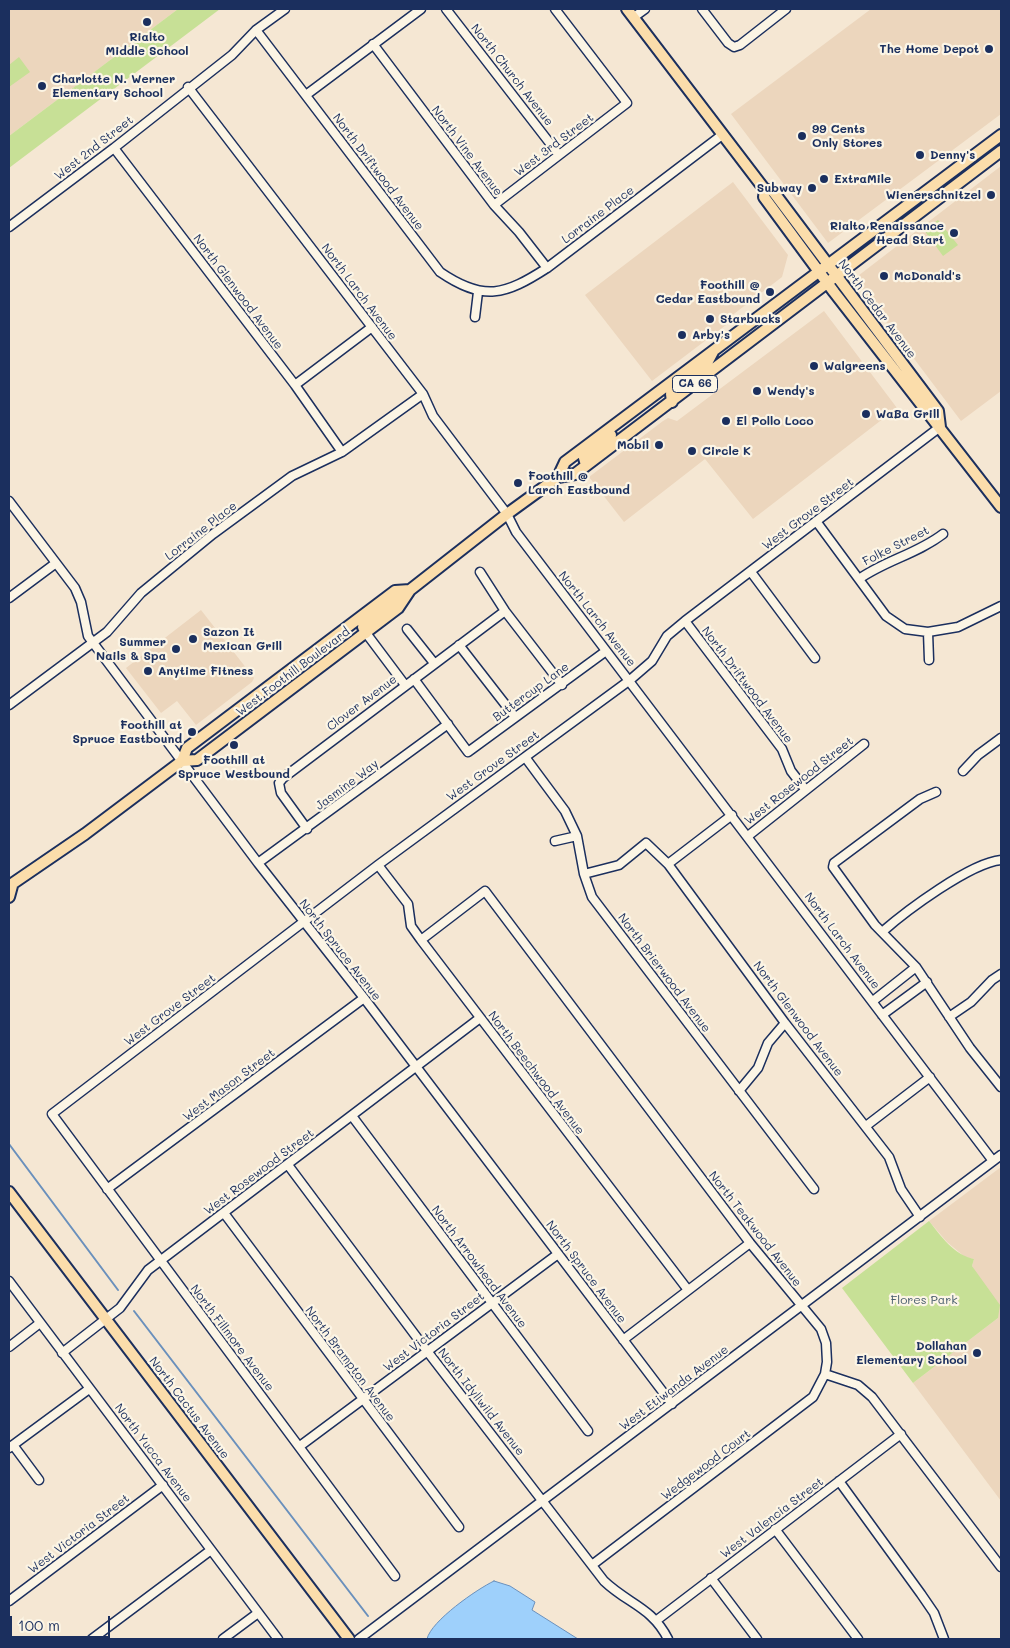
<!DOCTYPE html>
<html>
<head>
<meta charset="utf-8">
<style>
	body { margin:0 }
	#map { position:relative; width:1010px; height:1648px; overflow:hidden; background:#f5e7d3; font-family:Mali,sans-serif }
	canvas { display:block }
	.frame { position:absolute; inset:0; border:10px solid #1b2f5e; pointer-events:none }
	.scale { position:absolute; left:10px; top:1616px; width:100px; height:22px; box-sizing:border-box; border:2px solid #1b2f5e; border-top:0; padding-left:6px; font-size:15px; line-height:18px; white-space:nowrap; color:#1b2f5e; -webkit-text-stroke:4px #fcf5e5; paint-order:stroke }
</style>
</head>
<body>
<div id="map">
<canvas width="1010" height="1648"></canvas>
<div class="frame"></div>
<div class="scale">100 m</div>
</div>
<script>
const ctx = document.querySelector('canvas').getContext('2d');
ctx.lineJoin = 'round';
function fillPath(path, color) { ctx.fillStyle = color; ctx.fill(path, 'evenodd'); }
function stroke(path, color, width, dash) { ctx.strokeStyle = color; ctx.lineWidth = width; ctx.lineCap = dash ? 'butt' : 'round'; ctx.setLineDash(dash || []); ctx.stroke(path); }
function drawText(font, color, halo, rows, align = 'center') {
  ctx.font = font + ' Mali,sans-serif'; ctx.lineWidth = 4.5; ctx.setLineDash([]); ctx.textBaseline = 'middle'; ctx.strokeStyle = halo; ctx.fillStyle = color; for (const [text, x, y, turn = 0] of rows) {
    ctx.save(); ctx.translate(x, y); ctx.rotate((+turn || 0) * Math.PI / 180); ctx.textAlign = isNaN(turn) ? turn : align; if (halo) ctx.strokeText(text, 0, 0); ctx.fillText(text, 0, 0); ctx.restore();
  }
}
fillPath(new Path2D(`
	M 9,9 L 178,9 L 9,136 Z
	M 871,9 L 1001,9 L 1001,114 L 828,243 L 731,114 Z
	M 1001,166 L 1001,391 L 961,421 L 854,279 Z
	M 733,182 L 788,255 L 782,277 L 726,320 L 726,325 L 652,381 L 585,295 Z
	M 824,311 L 897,408 L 753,519 L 705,459 L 624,522 L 589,477 L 663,421 L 668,418 L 677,421 Z
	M 201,610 L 254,678 L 252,682 L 196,725 L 177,701 L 161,713 L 126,668 Z
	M 1001,1167 L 1001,1501 L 913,1383 L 998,1318 L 972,1266 L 974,1259 L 965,1257 L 947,1242 L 929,1221 Z`), '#ecd6bd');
fillPath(new Path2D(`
	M 178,9 L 220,9 L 9,168 L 9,136 Z
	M 19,57 L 30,72 L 9,87 L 9,65 Z
	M 938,220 L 958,245 L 943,256 L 924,230 Z
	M 929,1221 C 941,1236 954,1255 974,1259 L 972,1266 L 1000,1305 L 998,1318 L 913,1383 L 842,1288 Z`), '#c7e096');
const water = new Path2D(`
	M 494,1581 L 510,1586 L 535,1602 L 532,1610 L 578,1639 L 427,1639 C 431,1621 477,1589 494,1581 Z`);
fillPath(water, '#9ed0fb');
stroke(water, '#6a90bc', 1);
stroke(new Path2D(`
	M 9,1144 L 118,1290
	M 134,1311 L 368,1616`), '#6a90bc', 2);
const minor = new Path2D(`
	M 446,9 L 559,155
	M 702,9 L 728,43 L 734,47 L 740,45 L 786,9
	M 634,17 L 645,9
	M 256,30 L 440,272 C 484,302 505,295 547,268 L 722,135
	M 373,44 L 494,205 L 519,232 L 547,268
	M 188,87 L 423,394 L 433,416 L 507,514 L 516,532 L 993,1161
	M 306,95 L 421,9
	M 114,148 L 295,385 L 342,452
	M 494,205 L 627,103 L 555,9
	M 9,227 L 114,148 L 232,55 L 256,30 L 285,9
	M 475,317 L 478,292
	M 295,385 L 372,327
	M 9,501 L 75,588 L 81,602 L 88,636 L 258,863 L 364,998 L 672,1404
	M 816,521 L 886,616 L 905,629 L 928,632 L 958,627 L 1001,606
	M 480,572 L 505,611 L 562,685
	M 751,572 L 815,658
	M 859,579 C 886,560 917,554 943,534
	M 9,598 L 56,563
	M 685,621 L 782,749 L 791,771 L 805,789
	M 407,629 L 434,663
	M 928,632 L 929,660
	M 366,633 L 405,685
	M 459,645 L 515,717
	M 414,679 L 468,752 L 606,651
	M 9,705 L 107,632 L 141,593 L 213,534 L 292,476 L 342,452 L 423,394
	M 525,757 L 565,811 L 577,836 L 584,874 L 592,897 L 814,1189
	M 963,771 L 978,755 L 1001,738
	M 936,792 L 920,799 L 834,863 L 833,867 L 875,925 L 916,967 L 970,1048 L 1001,1087
	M 307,829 L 281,793 L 279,783 L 283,778 L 505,611
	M 748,836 L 864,744
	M 555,841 L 577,836
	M 258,863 L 448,724
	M 668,864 L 732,815
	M 378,865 L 408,904 L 411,926 L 421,940 L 688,1290
	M 584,874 L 619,865 L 646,843 L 668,864 L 785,1023 L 889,1157 L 901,1189 L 920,1217
	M 882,932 C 906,911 970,863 1001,860
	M 421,940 L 485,891 L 750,1243 L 821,1329 L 826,1343 L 827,1362 L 825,1374 L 813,1397 L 592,1565
	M 873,1001 L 916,967
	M 882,1015 L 927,982
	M 949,1017 L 971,1002 L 992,980 L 1001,974
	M 739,1091 L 758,1068 L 768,1043 L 785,1023
	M 352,1116 L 588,1431
	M 866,1126 L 930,1077
	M 288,1165 L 427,1351 L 604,1581 C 628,1604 652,1607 668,1639
	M 107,1189 L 364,998
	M 224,1213 L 459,1527
	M 9,1281 L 278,1639
	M 623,1340 L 750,1243
	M 9,1347 L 40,1323
	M 62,1353 L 120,1308 L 148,1270 L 480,1018
	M 825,1374 L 858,1385 L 872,1397 L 1001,1567
	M 13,1445 L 39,1480
	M 300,1446 L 558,1254
	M 9,1448 L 89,1389
	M 839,1481 L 921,1594 L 934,1613 L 944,1639
	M 775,1529 L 858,1639
	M 395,1576 L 52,1114 L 378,865 L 630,680 L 652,661 L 667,636 L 685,621 L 940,427
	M 711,1578 L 757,1639
	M 9,1601 L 163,1485
	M 657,1620 L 901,1434
	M 92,1639 L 211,1550
	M 223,1639 L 258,1613
	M 359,1639 L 1001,1155`);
const major = new Path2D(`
	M 627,9 L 765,190 L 764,197 L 834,292 L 1001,507
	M 765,190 L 772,190 L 938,411 L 940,427
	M 672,402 L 671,394 L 676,388 L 706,365 L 713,352
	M 586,465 L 584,458 L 611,435
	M 558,477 L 565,462 L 1001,135
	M 366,633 L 363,627 L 364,624 L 405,593
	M 182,761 L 197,760 L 398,608 L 410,590 L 507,514 L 558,477 L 575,474 L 1001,151
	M 9,886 L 85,834 L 182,761 L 187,748 L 395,591 L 410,590
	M 9,897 L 12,886
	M 9,1192 L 349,1639`);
stroke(minor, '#1b2f5e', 11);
stroke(major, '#1b2f5e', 14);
stroke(minor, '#fcf5e5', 8);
stroke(major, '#fbddab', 10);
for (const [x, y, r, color] of [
	[147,22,5,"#1b2f5e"],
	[989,49,5,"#1b2f5e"],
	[42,86,5,"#1b2f5e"],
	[802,136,5,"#1b2f5e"],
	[920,155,5,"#1b2f5e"],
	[824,179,5,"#1b2f5e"],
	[812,188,5,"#1b2f5e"],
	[991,195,5,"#1b2f5e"],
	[954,233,5,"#1b2f5e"],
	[884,276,5,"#1b2f5e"],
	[770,292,5,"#1b2f5e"],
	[710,319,5,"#1b2f5e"],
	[682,335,5,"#1b2f5e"],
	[814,366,5,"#1b2f5e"],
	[757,391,5,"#1b2f5e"],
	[866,414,5,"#1b2f5e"],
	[726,421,5,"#1b2f5e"],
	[659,445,5,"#1b2f5e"],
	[692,451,5,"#1b2f5e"],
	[518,483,5,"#1b2f5e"],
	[193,639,5,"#1b2f5e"],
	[176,649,5,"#1b2f5e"],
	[148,671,5,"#1b2f5e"],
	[192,732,5,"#1b2f5e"],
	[234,745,5,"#1b2f5e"],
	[977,1353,5,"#1b2f5e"]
]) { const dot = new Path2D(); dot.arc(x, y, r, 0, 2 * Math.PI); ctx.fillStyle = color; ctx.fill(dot); stroke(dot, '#fcf5e5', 2); }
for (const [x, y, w] of [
	[695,384,45]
]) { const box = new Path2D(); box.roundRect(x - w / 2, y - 8.5, w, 17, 4); ctx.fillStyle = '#fcf5e5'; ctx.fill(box); stroke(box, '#1b2f5e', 1); }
drawText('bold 11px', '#1b2f5e', null, [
	["CA 66",695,384]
]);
drawText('bold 12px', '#1b2f5e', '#fcf5e5', [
	["Rialto",147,37,"center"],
	["Middle School",147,51,"center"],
	["The Home Depot",979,49,"right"],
	["Charlotte N. Werner",52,79],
	["Elementary School",52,93],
	["99 Cents",812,129],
	["Only Stores",812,143],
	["Denny's",930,155],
	["ExtraMile",834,179],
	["Subway",802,188,"right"],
	["Wienerschnitzel",981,195,"right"],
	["Rialto Renaissance",944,226,"right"],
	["Head Start",944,240,"right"],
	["McDonald's",894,276],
	["Foothill @",760,285,"right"],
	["Cedar Eastbound",760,299,"right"],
	["Starbucks",720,319],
	["Arby's",692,335],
	["Walgreens",824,366],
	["Wendy's",767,391],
	["WaBa Grill",876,414],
	["El Pollo Loco",736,421],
	["Mobil",649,445,"right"],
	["Circle K",702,451],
	["Foothill @",528,476],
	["Larch Eastbound",528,490],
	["Sazon It",203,632],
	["Mexican Grill",203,646],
	["Summer",166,642,"right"],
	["Nails & Spa",166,656,"right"],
	["Anytime Fitness",158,671],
	["Foothill at",182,725,"right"],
	["Spruce Eastbound",182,739,"right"],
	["Foothill at",234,760,"center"],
	["Spruce Westbound",234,774,"center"],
	["Dollahan",967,1346,"right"],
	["Elementary School",967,1360,"right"]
], 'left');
drawText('12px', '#1b2f5e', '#fcf5e5', [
	["North Church Avenue",512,75,52],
	["West 3rd Street",554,145,-37],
	["West 2nd Street",94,148,-38],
	["North Vine Avenue",467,151,53],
	["North Driftwood Avenue",378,172,53],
	["Lorraine Place",598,215,-37],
	["North Glenwood Avenue",238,292,53],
	["North Larch Avenue",359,292,53],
	["North Cedar Avenue",877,309,53],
	["West Grove Street",808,514,-37],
	["Lorraine Place",201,531,-38],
	["Folke Street",896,546,-27],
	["North Larch Avenue",597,619,52],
	["West Foothill Boulevard",293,672,-37],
	["North Driftwood Avenue",747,685,53],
	["Buttercup Lane",531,692,-36],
	["Clover Avenue",362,703,-37],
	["West Grove Street",493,766,-36],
	["West Rosewood Street",799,781,-38],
	["Jasmine Way",347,785,-37],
	["North Larch Avenue",842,941,53],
	["North Spruce Avenue",340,950,52],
	["North Brierwood Avenue",664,973,53],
	["West Grove Street",170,1010,-37],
	["North Glenwood Avenue",798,1019,53],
	["North Beechwood Avenue",536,1073,53],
	["West Mason Street",229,1085,-37],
	["West Rosewood Street",259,1172,-37],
	["North Teakwood Avenue",755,1229,52],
	["North Arrowhead Avenue",479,1267,53],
	["North Spruce Avenue",586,1272,53],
	["West Victoria Street",434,1332,-37],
	["North Fillmore Avenue",232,1338,53],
	["North Brampton Avenue",350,1364,53],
	["West Etiwanda Avenue",674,1388,-37],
	["North Idyllwild Avenue",481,1402,52],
	["North Cactus Avenue",189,1408,53],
	["North Yucca Avenue",153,1453,53],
	["Wedgewood Court",706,1465,-37],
	["West Valencia Street",772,1518,-37],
	["West Victoria Street",79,1534,-37]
]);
drawText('12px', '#465b6c', '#fcf5e5', [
	["Flores Park",924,1300]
]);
</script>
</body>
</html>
